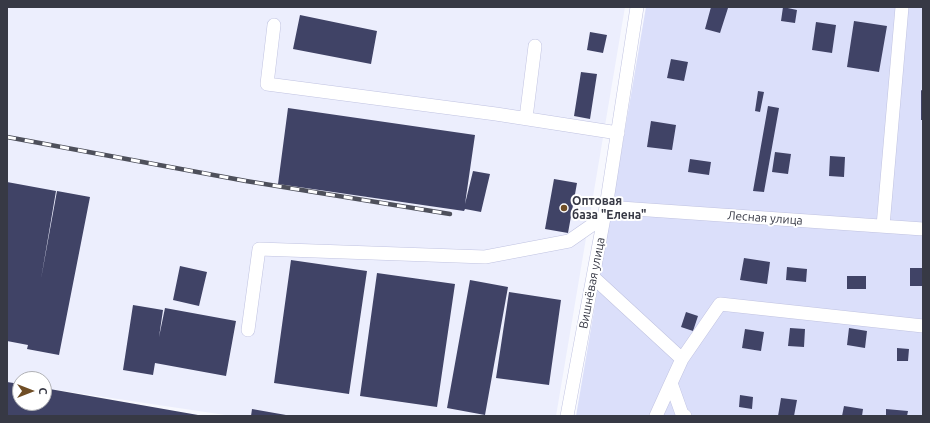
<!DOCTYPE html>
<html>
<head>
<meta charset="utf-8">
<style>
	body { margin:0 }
	#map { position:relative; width:930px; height:423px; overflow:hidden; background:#f7f8fe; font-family:Ubuntu,sans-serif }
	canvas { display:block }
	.frame { position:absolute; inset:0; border:8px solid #373945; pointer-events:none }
	.north { position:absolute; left:12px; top:371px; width:40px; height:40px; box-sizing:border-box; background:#fff; border:1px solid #afb0b5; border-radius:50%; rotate:90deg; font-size:11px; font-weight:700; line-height:16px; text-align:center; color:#373945 }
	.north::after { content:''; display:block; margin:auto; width:14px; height:18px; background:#704e26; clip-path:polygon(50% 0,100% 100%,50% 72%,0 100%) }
</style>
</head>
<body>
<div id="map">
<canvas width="930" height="423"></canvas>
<div class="frame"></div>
<div class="north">С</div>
</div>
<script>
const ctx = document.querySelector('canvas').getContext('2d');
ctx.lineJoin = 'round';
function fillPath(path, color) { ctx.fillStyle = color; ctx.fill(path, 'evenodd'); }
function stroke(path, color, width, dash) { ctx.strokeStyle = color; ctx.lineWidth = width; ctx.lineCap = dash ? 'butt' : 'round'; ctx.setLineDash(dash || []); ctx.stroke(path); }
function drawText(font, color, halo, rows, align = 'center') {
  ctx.font = font + ' Ubuntu,sans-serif'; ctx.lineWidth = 4; ctx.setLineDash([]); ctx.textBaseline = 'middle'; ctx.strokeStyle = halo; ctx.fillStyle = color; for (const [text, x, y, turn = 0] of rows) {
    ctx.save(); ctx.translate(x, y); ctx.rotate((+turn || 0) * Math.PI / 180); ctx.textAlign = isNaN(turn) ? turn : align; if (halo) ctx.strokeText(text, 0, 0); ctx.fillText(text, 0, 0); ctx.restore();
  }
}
fillPath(new Path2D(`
	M 7,7 L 625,7 L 556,416 L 232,416 L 44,388 L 44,379 L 20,379 L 20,385 L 7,383 Z`), '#eceefd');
fillPath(new Path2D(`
	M 646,7 L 923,7 L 923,416 L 576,416 Z`), '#dbdffa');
fillPath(new Path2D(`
	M 711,7 L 728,8 L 720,33 L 705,29 Z
	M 783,7 L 797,10 L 795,23 L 781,21 Z
	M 300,15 L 377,31 L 371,64 L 293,49 Z
	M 854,21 L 887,26 L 879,72 L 847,67 Z
	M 816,22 L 836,25 L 832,53 L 812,50 Z
	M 590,32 L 607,35 L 603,53 L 587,50 Z
	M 671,59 L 688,62 L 684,81 L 667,78 Z
	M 581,72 L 597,74 L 590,119 L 574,116 Z
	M 921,90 L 923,91 L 923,120 L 921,120 Z
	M 758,91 L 764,92 L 760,112 L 755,111 Z
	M 768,106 L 779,108 L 764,192 L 753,191 Z
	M 288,108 L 475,135 L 465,204 L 473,171 L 490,174 L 481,212 L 465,209 L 464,211 L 278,184 Z
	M 651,121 L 676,125 L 672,150 L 647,147 Z
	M 775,152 L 791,154 L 788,174 L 772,172 Z
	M 830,156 L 845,157 L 844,177 L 829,176 Z
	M 690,159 L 711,162 L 709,175 L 688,172 Z
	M 554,179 L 577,183 L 568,233 L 545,229 Z
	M 7,182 L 56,191 L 41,279 L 57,191 L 90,197 L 59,355 L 27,349 L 28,345 L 7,341 Z
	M 744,258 L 770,262 L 767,284 L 740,280 Z
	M 291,260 L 367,271 L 349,394 L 274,383 Z
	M 180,266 L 207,272 L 199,306 L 173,300 Z
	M 787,267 L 807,269 L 806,282 L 786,280 Z
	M 910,268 L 923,268 L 923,286 L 910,286 Z
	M 377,273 L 455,284 L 437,407 L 360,396 Z
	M 847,276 L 866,276 L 866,289 L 847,289 Z
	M 470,280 L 508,287 L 485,415 L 447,408 Z
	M 509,292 L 561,300 L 549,385 L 496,378 Z
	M 133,305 L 163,310 L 159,337 L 165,308 L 236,321 L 226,376 L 155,363 L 153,375 L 123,370 Z
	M 686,312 L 698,316 L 693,331 L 681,327 Z
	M 790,328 L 805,329 L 804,347 L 788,346 Z
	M 849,328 L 867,331 L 865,348 L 847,345 Z
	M 745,329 L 764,332 L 761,351 L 742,348 Z
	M 897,348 L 909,349 L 908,361 L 897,361 Z
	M 7,382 L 20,384 L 20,403 L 44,403 L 44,388 L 198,415 L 198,416 L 7,416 Z
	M 740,395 L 753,397 L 752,409 L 739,407 Z
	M 781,398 L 797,400 L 794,416 L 778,416 Z
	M 844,406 L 863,409 L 862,416 L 842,416 Z
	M 252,409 L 286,415 L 286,416 L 251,416 Z
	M 886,409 L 908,411 L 907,416 L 886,416 Z`), '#404366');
const minor = new Path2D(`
	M 274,25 L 267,84 L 496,114 L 618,133
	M 526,118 L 535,46
	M 606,207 L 923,229
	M 883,226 L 902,7
	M 593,277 L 682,359 L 671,383 L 682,414 L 685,416
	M 248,330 L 259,249 L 485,257 L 569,241 L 605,216
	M 682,359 L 720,304 L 923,326
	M 567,416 L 606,207 L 637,7
	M 656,416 L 671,383`);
stroke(minor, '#c0c3e1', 14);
stroke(minor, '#fff', 13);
const rail = new Path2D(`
	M 7,137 L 246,181 L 450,214`);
stroke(rail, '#4e505b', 4.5);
stroke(rail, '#fff', 3, [9]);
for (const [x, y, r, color] of [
	[564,208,4,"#704e26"]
]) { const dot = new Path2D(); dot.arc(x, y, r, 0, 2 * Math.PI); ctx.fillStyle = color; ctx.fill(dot); stroke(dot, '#fff', 1.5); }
drawText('bold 12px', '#373945', '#fff', [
	["Оптовая",572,201],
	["база \"Елена\"",572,215]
], 'left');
drawText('12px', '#373945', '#fff', [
	["Лесная улица",765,218,4],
	["Вишнёвая улица",592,283,-79]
]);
</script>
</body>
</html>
